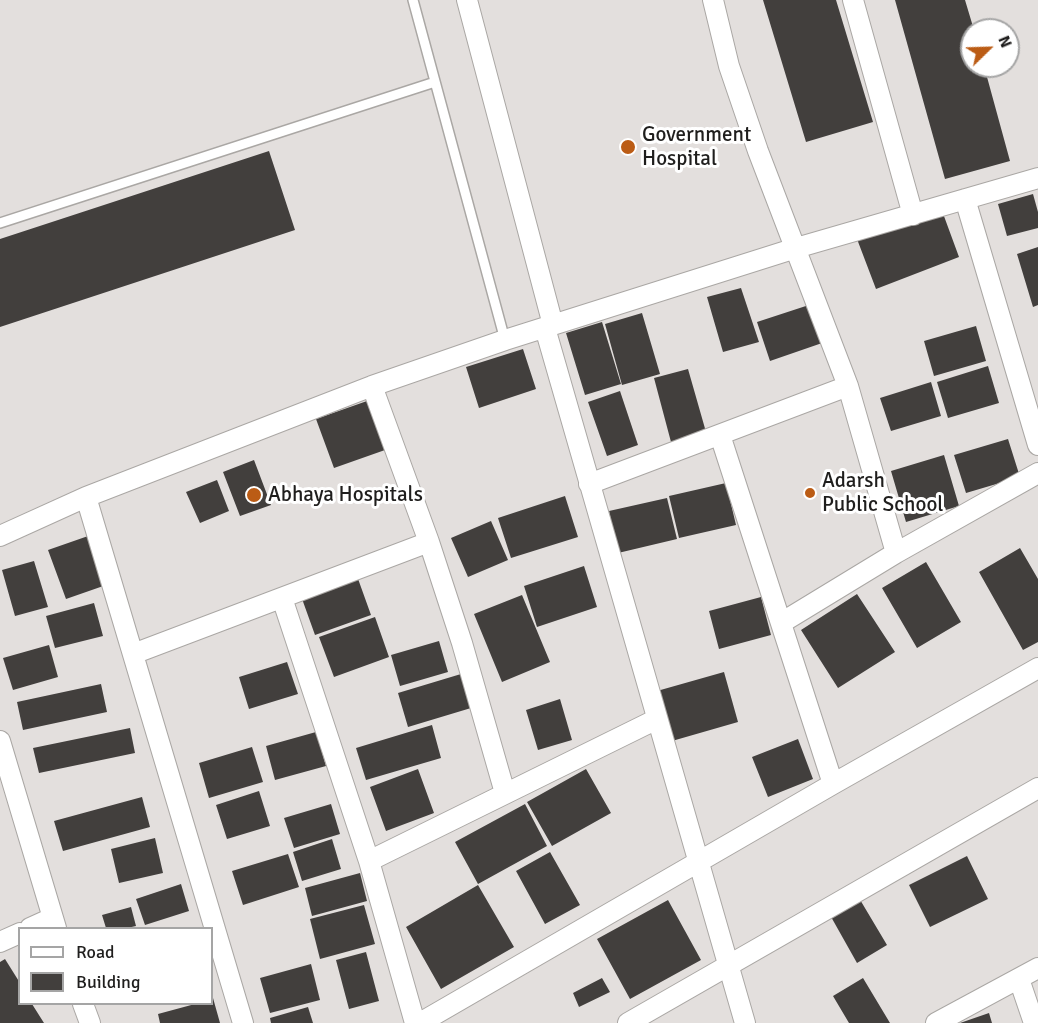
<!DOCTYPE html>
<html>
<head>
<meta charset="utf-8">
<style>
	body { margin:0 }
	#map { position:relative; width:1038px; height:1023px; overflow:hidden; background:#e3dfdd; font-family:Signika,sans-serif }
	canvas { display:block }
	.legend { position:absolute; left:18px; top:927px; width:195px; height:78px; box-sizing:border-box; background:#fff; border:2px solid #a5a5a5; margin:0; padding:8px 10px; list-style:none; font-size:18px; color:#1f1e1d }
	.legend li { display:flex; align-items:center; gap:12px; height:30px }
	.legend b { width:30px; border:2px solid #a5a5a5 }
	.north { position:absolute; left:960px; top:18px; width:60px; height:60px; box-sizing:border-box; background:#fff; border:2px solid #a5a5a5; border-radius:50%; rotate:67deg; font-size:16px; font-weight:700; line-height:24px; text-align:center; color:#1f1e1d }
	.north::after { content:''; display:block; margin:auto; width:21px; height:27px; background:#bb5c15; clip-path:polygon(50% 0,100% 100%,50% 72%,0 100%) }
</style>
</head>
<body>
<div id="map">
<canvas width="1038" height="1023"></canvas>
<ul class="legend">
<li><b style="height:8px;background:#fff"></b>Road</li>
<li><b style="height:16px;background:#423f3d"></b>Building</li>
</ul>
<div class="north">N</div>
</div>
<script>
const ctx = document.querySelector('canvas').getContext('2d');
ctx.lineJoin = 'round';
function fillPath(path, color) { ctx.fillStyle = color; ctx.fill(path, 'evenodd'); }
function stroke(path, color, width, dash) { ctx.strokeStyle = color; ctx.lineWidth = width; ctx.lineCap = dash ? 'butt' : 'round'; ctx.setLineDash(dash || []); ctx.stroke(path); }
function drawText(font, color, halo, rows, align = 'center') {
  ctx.font = font + ' Signika,sans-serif'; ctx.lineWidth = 6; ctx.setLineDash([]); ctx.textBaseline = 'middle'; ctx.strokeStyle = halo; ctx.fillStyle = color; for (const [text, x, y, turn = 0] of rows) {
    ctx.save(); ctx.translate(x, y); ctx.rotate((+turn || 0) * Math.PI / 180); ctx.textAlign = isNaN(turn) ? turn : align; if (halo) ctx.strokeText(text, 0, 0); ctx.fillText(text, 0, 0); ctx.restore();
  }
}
fillPath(new Path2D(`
	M 763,0 L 836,0 L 873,122 L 806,142 Z
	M 895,0 L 965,0 L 974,30 L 972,30 L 972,66 L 984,66 L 1010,161 L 945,179 Z
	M 269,151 L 295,230 L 0,327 L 0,239 Z
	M 1033,194 L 1038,212 L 1038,228 L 1007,236 L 998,204 Z
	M 941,208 L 959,257 L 876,289 L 857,239 Z
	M 1038,247 L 1038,305 L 1033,307 L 1017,254 Z
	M 741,288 L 759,342 L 723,352 L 707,297 Z
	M 812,304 L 825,342 L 770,361 L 757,322 Z
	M 642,313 L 660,374 L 622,385 L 605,324 Z
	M 602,322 L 621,384 L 585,395 L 566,333 Z
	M 976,326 L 986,361 L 934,376 L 924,341 Z
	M 523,349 L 536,389 L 479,408 L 466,367 Z
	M 988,366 L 999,403 L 948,418 L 937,382 Z
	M 688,369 L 706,432 L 671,442 L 654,378 Z
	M 931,382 L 941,416 L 891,431 L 880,398 Z
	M 620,391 L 638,445 L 607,456 L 588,402 Z
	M 367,401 L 385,450 L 334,468 L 316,419 Z
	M 1008,439 L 1020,477 L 966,493 L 954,455 Z
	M 944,455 L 959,506 L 906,522 L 891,471 Z
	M 254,460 L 271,505 L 240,516 L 223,472 Z
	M 217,480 L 229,511 L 200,523 L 186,492 Z
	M 726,483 L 736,525 L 679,538 L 669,496 Z
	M 565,496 L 578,537 L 511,558 L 498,518 Z
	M 667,498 L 677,539 L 618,553 L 609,511 Z
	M 491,521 L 508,560 L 468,577 L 451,538 Z
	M 91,535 L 109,584 L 66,599 L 48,550 Z
	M 1020,548 L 1038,579 L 1038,642 L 1023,650 L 979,572 Z
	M 34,561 L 48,607 L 15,616 L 2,570 Z
	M 926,562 L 961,622 L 917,648 L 882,588 Z
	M 584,566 L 597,607 L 537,627 L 524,586 Z
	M 357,576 L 371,615 L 315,635 L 301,596 Z
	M 857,594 L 895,652 L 838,688 L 801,630 Z
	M 522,595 L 550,662 L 502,682 L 474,614 Z
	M 761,597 L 771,635 L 719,649 L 709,611 Z
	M 94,603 L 103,636 L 55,648 L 46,616 Z
	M 375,617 L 389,657 L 334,677 L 319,637 Z
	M 439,641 L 448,672 L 400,686 L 391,655 Z
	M 49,645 L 58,677 L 13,690 L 3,658 Z
	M 287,662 L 298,694 L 249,709 L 239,677 Z
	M 724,672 L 738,722 L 672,741 L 657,691 Z
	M 461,674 L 471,708 L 408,727 L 398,693 Z
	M 101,684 L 107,712 L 23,730 L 17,702 Z
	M 560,699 L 572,740 L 538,750 L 526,710 Z
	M 432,725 L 441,758 L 366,780 L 356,748 Z
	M 130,728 L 135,753 L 39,773 L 33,748 Z
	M 316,732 L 326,766 L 275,780 L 266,746 Z
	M 798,739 L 813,779 L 768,797 L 752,757 Z
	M 252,747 L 263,782 L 209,798 L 199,763 Z
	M 418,769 L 434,813 L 386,831 L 370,787 Z
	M 586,769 L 611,813 L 552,846 L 527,802 Z
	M 259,791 L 270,826 L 227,839 L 216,805 Z
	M 142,797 L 150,827 L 63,851 L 54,821 Z
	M 331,804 L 340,834 L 294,848 L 284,818 Z
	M 525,804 L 547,846 L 478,884 L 455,842 Z
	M 155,838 L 163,873 L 119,883 L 111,849 Z
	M 332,839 L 341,869 L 302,881 L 293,852 Z
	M 550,852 L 580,905 L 545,924 L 516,871 Z
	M 288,854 L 299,887 L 243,905 L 232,871 Z
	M 967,856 L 988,899 L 930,927 L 909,885 Z
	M 360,873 L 367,901 L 312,916 L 305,888 Z
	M 181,884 L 189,911 L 145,925 L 136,899 Z
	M 478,885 L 514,947 L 441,989 L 406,927 Z
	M 859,898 L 887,945 L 857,963 L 830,915 Z
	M 668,900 L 701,960 L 630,999 L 597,939 Z
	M 364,905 L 375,944 L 320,959 L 310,919 Z
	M 131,907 L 136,926 L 127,928 L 106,928 L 102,915 Z
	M 366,952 L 379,1001 L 349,1009 L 336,960 Z
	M 5,959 L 20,983 L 20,1004 L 32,1004 L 44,1023 L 0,1023 L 0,962 Z
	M 311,964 L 320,1000 L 270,1013 L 260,978 Z
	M 602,978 L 610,992 L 579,1007 L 573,993 Z
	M 863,978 L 890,1023 L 849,1023 L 833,996 Z
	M 213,998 L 220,1023 L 160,1023 L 158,1014 L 195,1004 L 212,1004 L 212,999 Z
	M 308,1007 L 313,1023 L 271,1023 L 270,1018 Z
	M 989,1013 L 992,1023 L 960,1023 Z`), '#423f3d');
const lane = new Path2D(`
	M 413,0 L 505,340
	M 0,223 L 435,82`);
const street = new Path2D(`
	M 467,0 L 553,325
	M 713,0 L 729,66 L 758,151 L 848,386 L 896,553
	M 853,0 L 913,215
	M 965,199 L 1038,445
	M 545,328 L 745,1023
	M 372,386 L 429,542 L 462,643 L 505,793
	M 720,435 L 833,784
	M 589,484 L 848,386
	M 86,497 L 243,1023
	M 0,536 L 86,497 L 372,386 L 505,340 L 796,248 L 1038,178
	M 282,598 L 369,861 L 415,1023
	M 781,623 L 896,553 L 1038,473
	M 133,654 L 429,542
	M 0,741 L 56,928
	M 369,861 L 657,719
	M 30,928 L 52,918
	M 0,942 L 20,933
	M 1019,979 L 1034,1023
	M 83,1004 L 90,1023
	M 420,1023 L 833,784 L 1038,668
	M 628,1023 L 1038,788
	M 936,1023 L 1038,968`);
stroke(lane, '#aaa7a4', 12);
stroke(street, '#aaa7a4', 22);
stroke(lane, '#fff', 9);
stroke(street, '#fff', 20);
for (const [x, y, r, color] of [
	[628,147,8,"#bb5c15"],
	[810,493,6,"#bb5c15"],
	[254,495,8,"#bb5c15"]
]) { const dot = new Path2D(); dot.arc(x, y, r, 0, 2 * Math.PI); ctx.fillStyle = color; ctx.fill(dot); stroke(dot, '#fff', 2); }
drawText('21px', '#1f1e1d', '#fff', [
	["Government",642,135],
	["Hospital",642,159],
	["Adarsh",822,481],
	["Public School",822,505],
	["Abhaya Hospitals",268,495]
], 'left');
</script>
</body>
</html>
